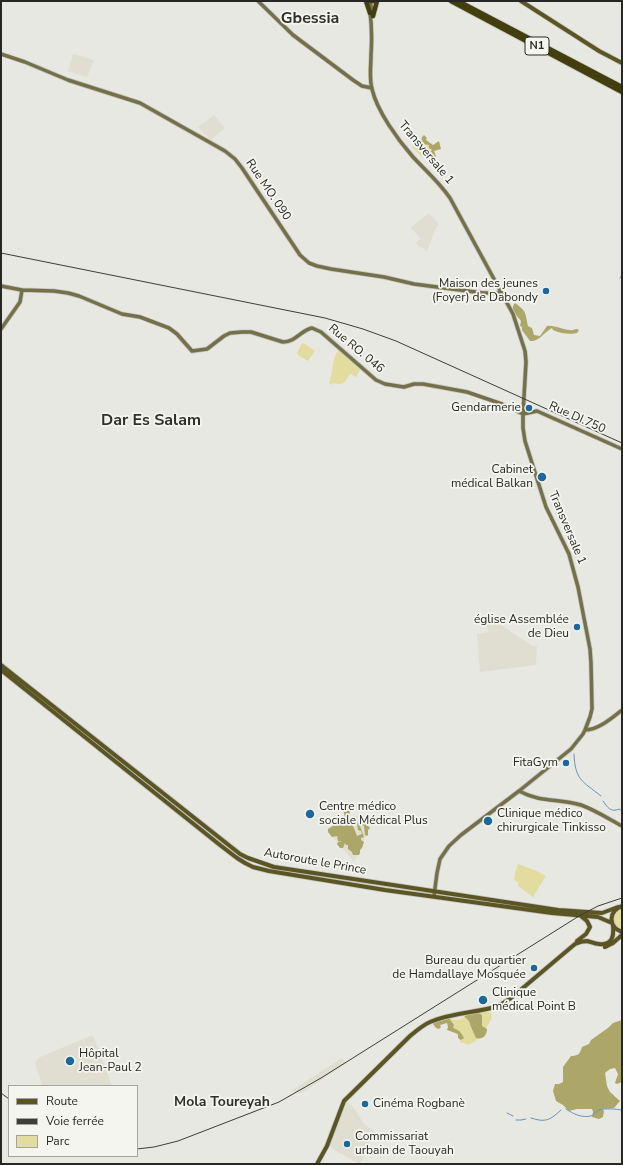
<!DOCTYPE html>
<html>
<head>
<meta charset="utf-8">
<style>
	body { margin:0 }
	#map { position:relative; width:623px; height:1165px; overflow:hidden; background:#e8e8e2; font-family:"Nunito Sans",sans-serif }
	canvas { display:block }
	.frame { position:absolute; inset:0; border:2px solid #272725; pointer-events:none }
	.legend { position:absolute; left:8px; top:1085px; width:130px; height:72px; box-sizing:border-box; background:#f5f5f0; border:1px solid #a3a39f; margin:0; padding:5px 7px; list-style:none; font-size:12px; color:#272725 }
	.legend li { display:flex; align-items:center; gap:8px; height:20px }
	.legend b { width:20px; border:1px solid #a3a39f }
</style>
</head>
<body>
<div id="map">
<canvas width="623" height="1165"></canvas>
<div class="frame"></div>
<ul class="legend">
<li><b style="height:5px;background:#5a5523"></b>Route</li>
<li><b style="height:5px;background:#3d3d3a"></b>Voie ferrée</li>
<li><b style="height:11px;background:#e2dd9e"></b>Parc</li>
</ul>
</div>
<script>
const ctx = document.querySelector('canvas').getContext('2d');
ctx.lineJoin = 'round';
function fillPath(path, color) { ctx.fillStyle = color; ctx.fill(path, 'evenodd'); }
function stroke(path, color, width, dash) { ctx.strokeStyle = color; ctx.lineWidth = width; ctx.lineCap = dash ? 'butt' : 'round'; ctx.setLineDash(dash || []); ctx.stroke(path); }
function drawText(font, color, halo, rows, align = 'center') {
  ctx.font = font + ' "Nunito Sans",sans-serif'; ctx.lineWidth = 3.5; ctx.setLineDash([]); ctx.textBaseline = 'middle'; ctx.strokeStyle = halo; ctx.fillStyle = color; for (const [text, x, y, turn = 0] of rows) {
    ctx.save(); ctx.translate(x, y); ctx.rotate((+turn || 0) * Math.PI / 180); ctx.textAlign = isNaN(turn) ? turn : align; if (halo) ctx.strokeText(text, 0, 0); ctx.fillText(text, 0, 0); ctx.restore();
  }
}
fillPath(new Path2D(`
	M 73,54 L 94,60 L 87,77 L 68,71 Z
	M 214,115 L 225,128 L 211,140 L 198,127 Z
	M 429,213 L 439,224 L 435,230 L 427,251 L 416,244 L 420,238 L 411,228 L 411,227 Z
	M 493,620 L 531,645 L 537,646 L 536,665 L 480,672 L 477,634 L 488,632 L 486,621 Z
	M 357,816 L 368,817 L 367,833 L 359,852 L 354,862 L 327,830 Z
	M 90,1036 L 94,1037 L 112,1086 L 42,1086 L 35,1063 L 38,1058 Z
	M 342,1058 L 347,1063 L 302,1093 L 291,1091 Z
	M 346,1100 L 353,1107 L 364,1124 L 375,1132 L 360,1164 L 336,1151 L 330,1146 L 330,1139 Z`), '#dfded1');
fillPath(new Path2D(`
	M 422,137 L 433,147 L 422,157 L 412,147 Z
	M 302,343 L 305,344 L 315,351 L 308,361 L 298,355 L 297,353 Z
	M 339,350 L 342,351 L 360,370 L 356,377 L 350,374 C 345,383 343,386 333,383 L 332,385 L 329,383 C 333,374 332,356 339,350 Z
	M 518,864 L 537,871 L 546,876 L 533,897 L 518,886 L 518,882 L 514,880 L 515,872 Z
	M 622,907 L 622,931 L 618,929 L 612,920 L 614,912 Z
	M 482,1011 L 489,1012 L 492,1014 L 491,1020 L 480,1038 L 469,1045 L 460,1042 L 459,1037 L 447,1022 L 450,1019 L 458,1020 L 470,1015 L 477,1015 Z`), '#e2dd9e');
fillPath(new Path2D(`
	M 424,135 L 427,138 L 426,140 L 433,145 L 439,141 L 441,149 L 434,151 L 436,156 L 434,158 L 434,161 L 436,164 L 436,166 L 431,163 L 432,160 C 429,156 428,153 432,150 L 429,148 L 429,145 L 424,144 L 422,142 L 422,137 Z
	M 515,303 C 527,312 525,312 528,326 L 532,328 L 534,335 L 540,336 L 547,326 C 555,325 562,330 570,330 C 572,331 574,329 577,329 L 579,330 L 577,333 C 571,335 559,333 553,330 L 552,328 C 544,332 539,342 530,341 L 522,330 L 522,327 L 520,326 L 521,321 C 517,315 509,310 515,303 Z
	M 348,810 L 350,811 L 349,817 L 348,819 L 350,819 L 350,822 L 353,822 L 353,826 L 357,836 L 362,834 L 361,831 L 358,830 L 357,823 L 362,820 L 365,821 L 367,825 L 370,828 L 368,830 L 368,835 L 367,836 L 365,835 L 364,826 L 361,824 L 360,826 L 364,837 L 361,838 L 361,840 L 364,842 L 362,848 L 360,850 L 360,853 L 359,855 L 353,855 L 352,852 L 348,849 L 348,845 L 346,845 L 345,843 L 343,848 L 340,848 L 337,844 L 338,842 L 342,842 L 338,841 L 337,836 L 332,837 L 328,832 L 328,829 L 334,825 L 345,821 L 344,812 Z
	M 477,1012 L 482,1015 L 482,1026 L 487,1029 C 487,1035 483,1040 476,1038 L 471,1027 L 469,1021 L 464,1016 Z
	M 449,1018 L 454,1025 L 453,1028 C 459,1030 461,1032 464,1038 L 461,1040 L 458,1038 L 458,1034 L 447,1030 L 448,1027 L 447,1023 L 440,1025 L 441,1027 L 439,1029 L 436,1028 L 433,1024 L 433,1022 Z
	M 622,1020 L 622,1082 L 617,1084 L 615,1083 L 618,1074 L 615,1068 L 610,1069 L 605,1073 L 607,1086 L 610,1092 L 620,1101 L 614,1108 L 602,1109 L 604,1111 L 603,1117 L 599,1119 L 592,1117 L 593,1112 L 592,1109 L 577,1109 L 569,1111 L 563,1105 L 556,1101 L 553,1091 L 555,1084 L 559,1084 L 563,1082 L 563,1067 L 571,1056 C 578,1056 580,1054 582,1047 L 589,1044 L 591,1040 L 608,1028 L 613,1023 Z`), '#aca668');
stroke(new Path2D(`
	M 620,278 L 622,275
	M 574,754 C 575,780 582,781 601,796
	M 603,801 C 607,807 611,813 619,809 L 622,811
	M 566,1109 C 573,1114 582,1118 591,1116 C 594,1115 596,1111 599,1110 C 605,1108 615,1109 622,1110
	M 507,1113 L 513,1116
	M 531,1118 C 546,1123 550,1120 561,1110
	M 516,1120 L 521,1120 L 526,1119`), '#6195bd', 1);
const secondary = new Path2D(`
	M 258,1 L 293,35 L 353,80 L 362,86 L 372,88
	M 370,1 L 373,16
	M 370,12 C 372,27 372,40 371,55 C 371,66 369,78 372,89 C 377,111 398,140 413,157 C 426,171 439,182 450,198 L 513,314 L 525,351 L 526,362 L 523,414 L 523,428 L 525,441 L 546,507 L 569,554 L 578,587 L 590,649 L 591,663 L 592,709 L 590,717 L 585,730 L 583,734 L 571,749 L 519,791 L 461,835 L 449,846 L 440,859 L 437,873 L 434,896
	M 1,54 L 25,62 L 68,80 L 140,103 L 225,151 L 235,159 L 242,168 L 300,255 L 309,263 L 317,266 L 331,269 L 384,277 L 414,284 L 483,293 L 501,293
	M 1,286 L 22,290 L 54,291 L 68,293 L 79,296 L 122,314 L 140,317 L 169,328 L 177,334 L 192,351 L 207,349 L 224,336 L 230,333 L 242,332 L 251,332 L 283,342 C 296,342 301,330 312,328 L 321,332 L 376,380 L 385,384 L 404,387 L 414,384 L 423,384 L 467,392 L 502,404 L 523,414 L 537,411 L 622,449
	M 1,329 L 20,302 L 22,290
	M 585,730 C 598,730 612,718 622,710
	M 519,791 C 541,803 559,798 581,805 C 595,810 609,819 622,826`);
const primary = new Path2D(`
	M 521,1 L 599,51 L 622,63
	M 1,665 L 240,854 L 248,858 L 274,867 L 558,910 L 602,913 L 618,907
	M 1,670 L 220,845 L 237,858 L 245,863 L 253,867 L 269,871 L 385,890 L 552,913 L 598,917 L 612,923
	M 622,906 C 608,911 608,927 622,932
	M 577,941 L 586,934 L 590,927 L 587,921 L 582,917
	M 605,947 L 613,943 L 622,935
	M 317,1164 L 327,1146 L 344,1101 L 410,1036 C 416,1031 423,1025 430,1022 C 451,1013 474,1013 495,1007 C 501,1005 506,1001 511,998 L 575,944 C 579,942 582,941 587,941 C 591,942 595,944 599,944 C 613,946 614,935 613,925`);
const highway = new Path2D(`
	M 366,1 L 370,13
	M 370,1 L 375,1
	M 451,1 L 622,92
	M 458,1 L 622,87
	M 373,16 L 377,1`);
stroke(secondary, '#c5c5c0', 5);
stroke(primary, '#c5c5c0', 5.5);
stroke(highway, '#c5c5c0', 6);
stroke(secondary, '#74714a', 3.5);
stroke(primary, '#5a5523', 4);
stroke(highway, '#423e0e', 4.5);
stroke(new Path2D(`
	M 1,253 L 325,318 L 363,329 L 396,341 L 622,443
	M 1,1093 L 9,1099
	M 137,1149 L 154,1147 L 178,1141 L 279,1102 L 321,1078 L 579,916 L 598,906 L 622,898`), '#3d3d3a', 1);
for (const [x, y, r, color] of [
	[546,291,4,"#1b699b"],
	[529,408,4,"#1b699b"],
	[542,477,5,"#1b699b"],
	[577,627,4,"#1b699b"],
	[566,763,4,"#1b699b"],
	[310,814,5,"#1b699b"],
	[488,821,5,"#1b699b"],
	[534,968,4,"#1b699b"],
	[483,1000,5,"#1b699b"],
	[70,1061,5,"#1b699b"],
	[365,1104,4,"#1b699b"],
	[347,1144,4,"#1b699b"]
]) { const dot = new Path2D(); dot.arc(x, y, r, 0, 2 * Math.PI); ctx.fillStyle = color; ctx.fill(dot); stroke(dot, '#f5f5f0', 1.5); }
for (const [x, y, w] of [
	[537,46,24]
]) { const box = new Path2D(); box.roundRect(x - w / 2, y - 9, w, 18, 3); ctx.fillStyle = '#f5f5f0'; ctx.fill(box); stroke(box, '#272725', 1); }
drawText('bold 11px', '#272725', null, [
	["N1",537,46]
]);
drawText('12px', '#272725', '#f5f5f0', [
	["Transversale 1",426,153,50],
	["Rue MO. 090",268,190,56],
	["Rue RO. 046",356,349,40],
	["Rue DI.750",577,418,24],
	["Transversale 1",567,528,67],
	["Autoroute le Prince",315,862,10]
]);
drawText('12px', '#272725', '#f5f5f0', [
	["Maison des jeunes",538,284],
	["(Foyer) de Dabondy",538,298],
	["Gendarmerie",521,408],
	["Cabinet",533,470],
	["médical Balkan",533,484],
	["église Assemblée",569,620],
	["de Dieu",569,634],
	["FitaGym",558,763],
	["Centre médico",319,807,"left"],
	["sociale Médical Plus",319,821,"left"],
	["Clinique médico",497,814,"left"],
	["chirurgicale Tinkisso",497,828,"left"],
	["Bureau du quartier",526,961],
	["de Hamdallaye Mosquée",526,975],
	["Clinique",492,993,"left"],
	["médical Point B",492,1007,"left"],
	["Hôpital",79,1054,"left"],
	["Jean-Paul 2",79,1068,"left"],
	["Cinéma Rogbanè",373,1104,"left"],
	["Commissariat",355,1137,"left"],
	["urbain de Taouyah",355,1151,"left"]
], 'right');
drawText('bold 14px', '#2f2f2b', '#f5f5f0', [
	["Mola Toureyah",222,1103]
]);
drawText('bold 16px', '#2f2f2b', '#f5f5f0', [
	["Gbessia",310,19],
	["Dar Es Salam",151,421]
]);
</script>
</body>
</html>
